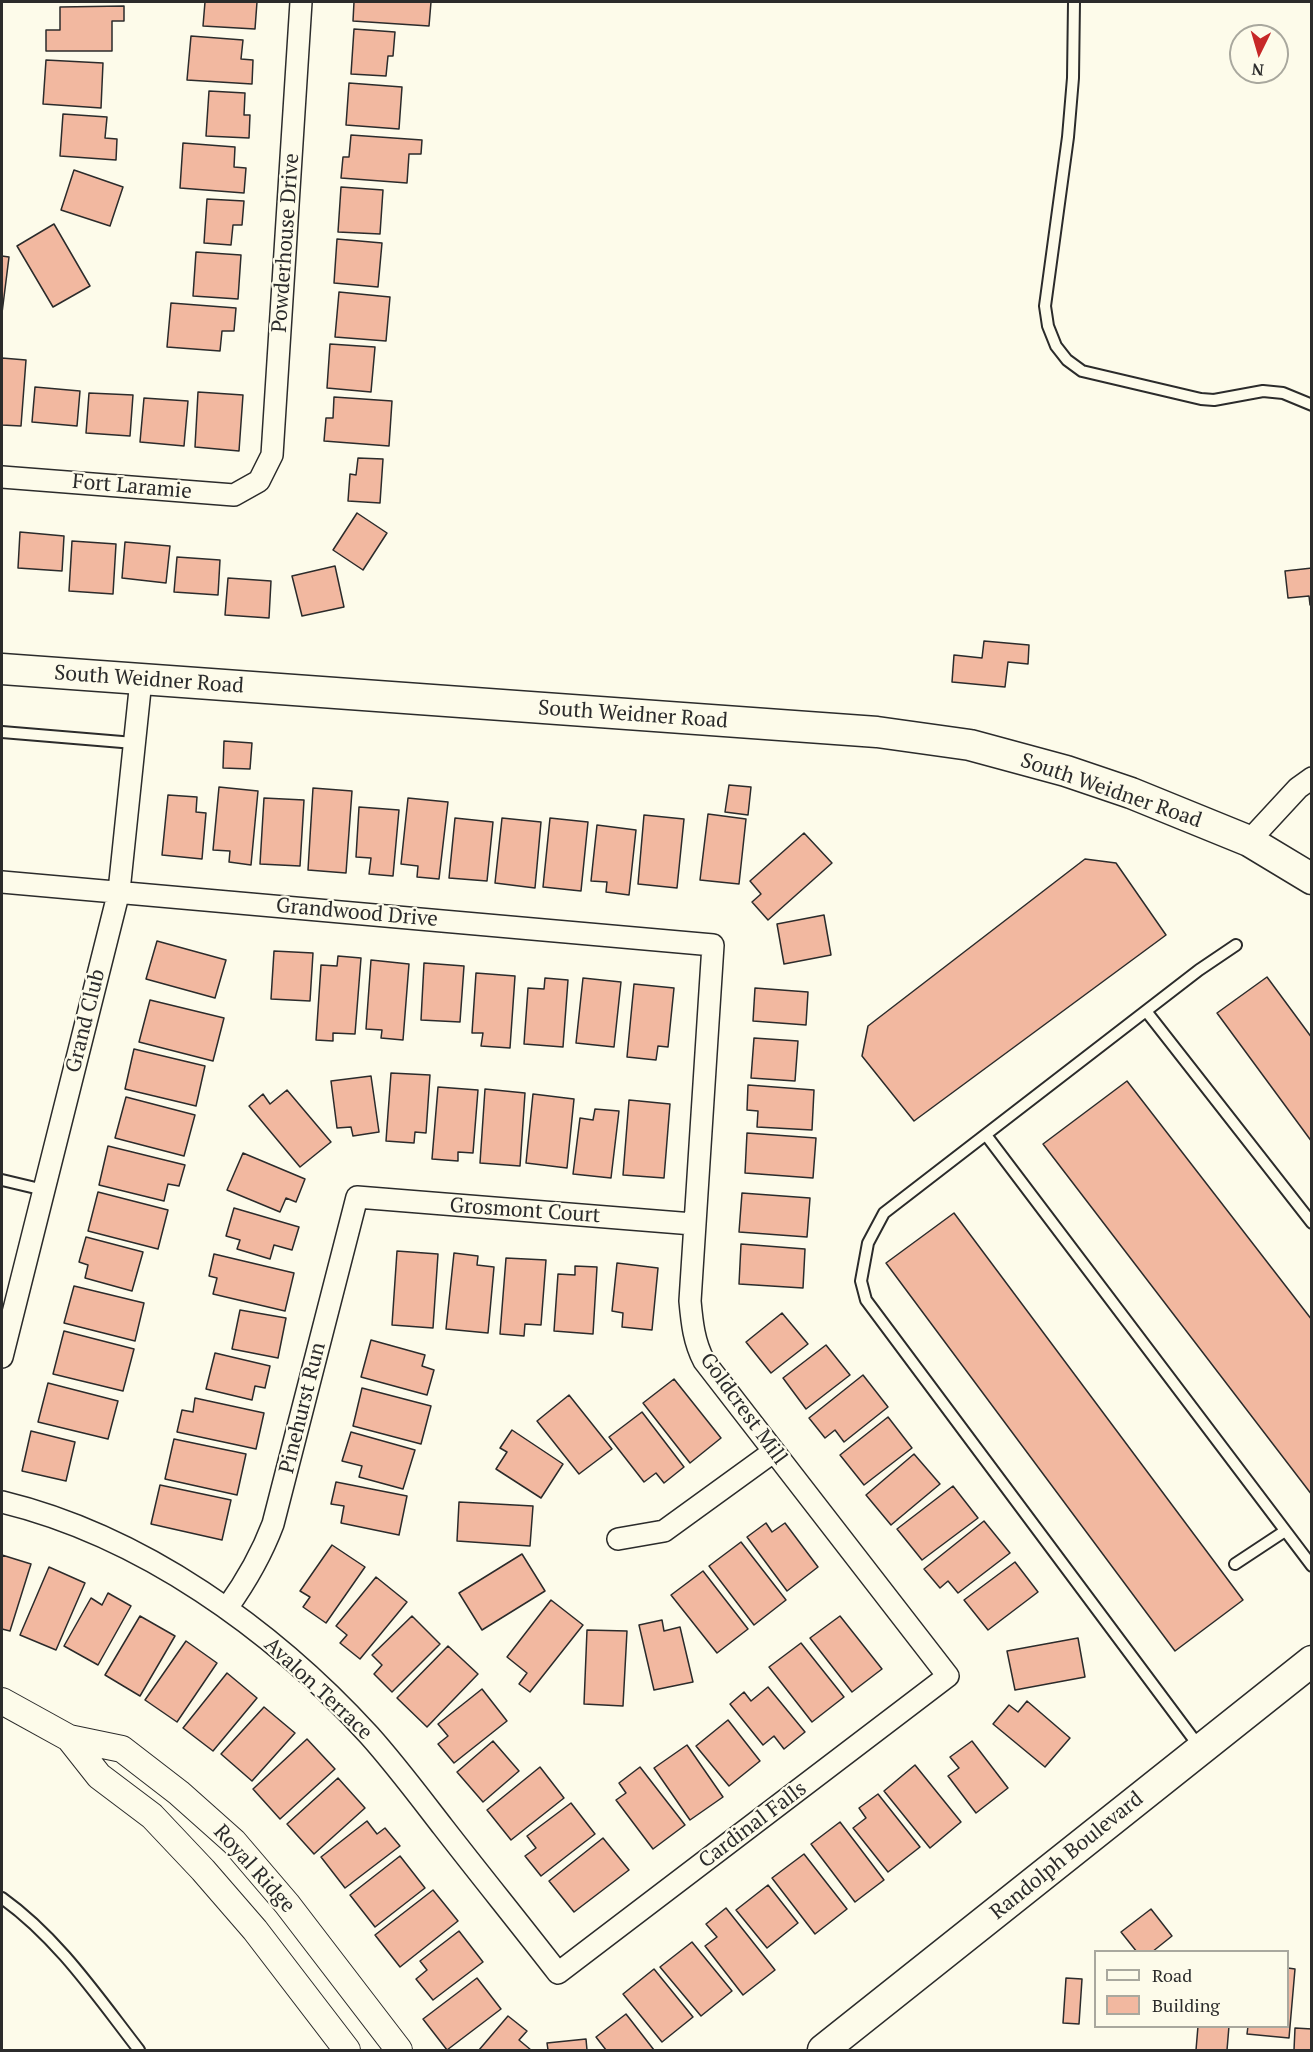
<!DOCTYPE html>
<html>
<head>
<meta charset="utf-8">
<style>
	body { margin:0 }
	#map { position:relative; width:1313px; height:2052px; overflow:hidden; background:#fdfbea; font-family:"PT Serif",serif }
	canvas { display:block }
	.frame { position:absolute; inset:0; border:3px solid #2b2b2b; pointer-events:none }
	.legend { position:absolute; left:1094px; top:1950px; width:195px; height:78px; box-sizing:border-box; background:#fdfbea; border:2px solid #a9a89e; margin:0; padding:8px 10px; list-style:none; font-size:18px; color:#2b2b2b }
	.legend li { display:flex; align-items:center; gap:12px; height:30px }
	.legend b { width:30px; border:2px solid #a9a89e }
	.north { position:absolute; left:1229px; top:24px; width:60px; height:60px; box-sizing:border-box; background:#fdfbea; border:2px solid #a9a89e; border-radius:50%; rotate:185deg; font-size:16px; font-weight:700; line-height:24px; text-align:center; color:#2b2b2b }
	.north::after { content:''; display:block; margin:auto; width:21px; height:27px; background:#c62828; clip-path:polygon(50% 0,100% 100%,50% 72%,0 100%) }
</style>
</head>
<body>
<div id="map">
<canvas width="1313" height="2052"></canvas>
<div class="frame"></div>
<ul class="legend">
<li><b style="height:8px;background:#fdfbea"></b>Road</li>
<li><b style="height:16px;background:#f2b8a0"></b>Building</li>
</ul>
<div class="north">N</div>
</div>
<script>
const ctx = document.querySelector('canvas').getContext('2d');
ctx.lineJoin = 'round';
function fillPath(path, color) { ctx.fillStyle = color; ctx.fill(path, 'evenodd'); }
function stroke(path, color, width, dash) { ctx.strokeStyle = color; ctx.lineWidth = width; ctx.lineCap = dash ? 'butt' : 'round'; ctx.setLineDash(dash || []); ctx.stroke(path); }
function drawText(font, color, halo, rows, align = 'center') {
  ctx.font = font + ' "PT Serif",serif'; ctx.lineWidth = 4.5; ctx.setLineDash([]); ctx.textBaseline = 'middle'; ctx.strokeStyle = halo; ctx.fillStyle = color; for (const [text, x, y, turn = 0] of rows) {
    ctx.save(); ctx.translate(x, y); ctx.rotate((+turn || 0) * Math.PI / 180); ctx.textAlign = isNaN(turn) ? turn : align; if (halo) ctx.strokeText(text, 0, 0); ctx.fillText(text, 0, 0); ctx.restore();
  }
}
const building = new Path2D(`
	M 205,2 L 257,2 L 255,29 L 203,26 Z
	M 354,2 L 431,2 L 429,26 L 353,21 Z
	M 124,6 L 124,21 L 112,21 L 112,51 L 46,51 L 46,30 L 60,30 L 60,7 Z
	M 354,29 L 395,32 L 393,56 L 388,56 L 386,76 L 351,74 Z
	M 191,36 L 243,40 L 241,59 L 253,60 L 252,84 L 187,80 Z
	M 46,60 L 103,63 L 101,108 L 43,104 Z
	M 349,83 L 402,87 L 399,129 L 346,125 Z
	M 209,91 L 245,93 L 244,115 L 250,115 L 249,138 L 206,136 Z
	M 63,114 L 107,117 L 105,138 L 117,139 L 116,160 L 60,156 Z
	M 351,135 L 422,140 L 421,154 L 409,154 L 407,183 L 341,178 L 343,157 L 349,157 Z
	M 183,143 L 235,147 L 234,167 L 246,168 L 244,193 L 180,188 Z
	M 74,170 L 123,187 L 110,226 L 61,210 Z
	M 341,187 L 383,190 L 380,234 L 338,232 Z
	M 207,199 L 244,201 L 242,225 L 233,225 L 231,245 L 204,243 Z
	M 54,224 L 90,286 L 53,307 L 17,246 Z
	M 337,239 L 382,243 L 378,287 L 334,283 Z
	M 196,252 L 241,255 L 238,299 L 193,296 Z
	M 2,256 L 9,257 L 2,313 Z
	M 339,292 L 390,297 L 386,341 L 335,337 Z
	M 171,303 L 236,308 L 234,331 L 222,331 L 220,351 L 167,347 Z
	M 330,344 L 375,347 L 371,392 L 327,388 Z
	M 2,358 L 26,360 L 21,426 L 2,425 Z
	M 35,387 L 80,391 L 77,426 L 32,422 Z
	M 198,392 L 243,395 L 239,451 L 195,447 Z
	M 89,393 L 133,395 L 130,436 L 86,433 Z
	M 334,397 L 392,401 L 389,446 L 324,441 L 326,418 L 333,418 Z
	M 144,398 L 188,401 L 184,446 L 140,442 Z
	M 358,458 L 383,459 L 380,503 L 348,501 L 350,474 L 356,475 Z
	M 357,513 L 387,533 L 363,570 L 333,550 Z
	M 20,532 L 64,536 L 62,571 L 18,568 Z
	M 72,541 L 116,544 L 113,594 L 69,591 Z
	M 125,542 L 170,546 L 166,583 L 122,578 Z
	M 177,557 L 220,560 L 218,595 L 174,592 Z
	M 335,566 L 344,607 L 302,616 L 292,576 Z
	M 1312,568 L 1312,605 L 1310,605 L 1309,596 L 1288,598 L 1285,571 Z
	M 228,578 L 271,581 L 269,618 L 225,615 Z
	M 984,641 L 1029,645 L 1028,664 L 1008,662 L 1005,687 L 952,682 L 954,655 L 982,658 Z
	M 224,741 L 252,743 L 250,769 L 223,768 Z
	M 729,785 L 751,787 L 748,815 L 725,812 Z
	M 219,787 L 258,791 L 251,865 L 229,862 L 230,851 L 213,850 Z
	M 313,788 L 352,791 L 346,873 L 308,870 Z
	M 168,795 L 197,797 L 196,812 L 206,813 L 202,859 L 162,855 Z
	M 264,798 L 304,800 L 300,866 L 260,864 Z
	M 408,798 L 448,802 L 439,879 L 417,877 L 418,866 L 401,864 Z
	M 359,807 L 399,810 L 393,876 L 369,874 L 371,858 L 356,857 Z
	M 708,814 L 746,819 L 739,884 L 700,880 Z
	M 644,815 L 684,819 L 677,888 L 638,884 Z
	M 455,818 L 493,822 L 487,881 L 449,878 Z
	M 502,818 L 541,822 L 535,888 L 495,883 Z
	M 550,818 L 588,822 L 581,891 L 543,887 Z
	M 597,825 L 636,830 L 629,895 L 606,892 L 607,882 L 591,881 Z
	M 804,833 L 832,863 L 768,920 L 752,902 L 761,894 L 750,881 Z
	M 1085,859 L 1116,863 L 1166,935 L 914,1121 L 862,1056 L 868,1026 Z
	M 824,915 L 831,955 L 784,964 L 777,924 Z
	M 157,941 L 226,960 L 215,998 L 146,979 Z
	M 274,951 L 313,953 L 310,1001 L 271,999 Z
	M 338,956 L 361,958 L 355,1034 L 333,1033 L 333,1041 L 316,1040 L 321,965 L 337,966 Z
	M 371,960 L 409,964 L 403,1040 L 381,1038 L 382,1030 L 366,1029 Z
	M 424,963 L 464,966 L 460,1022 L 421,1020 Z
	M 476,973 L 515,976 L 510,1048 L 481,1046 L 483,1033 L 472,1033 Z
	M 1267,977 L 1312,1038 L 1312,1142 L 1217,1013 Z
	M 545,978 L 568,980 L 563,1047 L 524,1044 L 528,988 L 544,989 Z
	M 583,978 L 621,982 L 614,1047 L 576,1043 Z
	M 634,984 L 674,988 L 668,1047 L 658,1046 L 656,1060 L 627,1057 Z
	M 755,988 L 808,992 L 806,1025 L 753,1021 Z
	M 150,1000 L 224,1018 L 213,1061 L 139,1042 Z
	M 754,1038 L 798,1041 L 795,1081 L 751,1078 Z
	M 134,1049 L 205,1066 L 196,1106 L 125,1089 Z
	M 391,1073 L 430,1075 L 426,1133 L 415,1132 L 414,1143 L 386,1141 Z
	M 371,1076 L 379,1132 L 353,1136 L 351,1127 L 337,1128 L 331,1081 Z
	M 1127,1081 L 1312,1320 L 1312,1495 L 1043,1144 Z
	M 748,1085 L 814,1090 L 812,1130 L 757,1127 L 758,1111 L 747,1110 Z
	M 438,1087 L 478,1090 L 473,1153 L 458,1152 L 458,1161 L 432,1159 Z
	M 485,1089 L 525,1093 L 520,1166 L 480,1163 Z
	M 287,1090 L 331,1142 L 300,1167 L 249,1106 L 263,1094 L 270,1104 Z
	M 533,1094 L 574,1099 L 567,1168 L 526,1163 Z
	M 126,1097 L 195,1115 L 184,1156 L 115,1138 Z
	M 629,1100 L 670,1104 L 664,1178 L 623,1175 Z
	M 595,1109 L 619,1111 L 611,1178 L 573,1174 L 580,1118 L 593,1120 Z
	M 747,1133 L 816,1138 L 813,1178 L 745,1173 Z
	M 108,1146 L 185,1165 L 179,1186 L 168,1184 L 164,1201 L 99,1185 Z
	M 243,1153 L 305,1179 L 296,1202 L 286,1198 L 280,1212 L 227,1190 Z
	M 98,1192 L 168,1210 L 158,1249 L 88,1231 Z
	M 742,1193 L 810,1198 L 807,1237 L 739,1232 Z
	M 234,1208 L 299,1227 L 292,1250 L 274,1245 L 270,1259 L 237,1249 L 240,1240 L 226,1236 Z
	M 954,1213 L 1243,1600 L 1175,1651 L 886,1263 Z
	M 86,1237 L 143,1252 L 132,1291 L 85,1278 L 88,1265 L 79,1262 Z
	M 741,1244 L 805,1249 L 803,1288 L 739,1284 Z
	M 397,1251 L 438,1254 L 433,1328 L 392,1325 Z
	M 454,1253 L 478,1256 L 477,1265 L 494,1267 L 488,1333 L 446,1329 Z
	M 214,1254 L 294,1273 L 285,1311 L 213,1294 L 217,1278 L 209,1276 Z
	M 506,1258 L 546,1260 L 541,1325 L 525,1324 L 524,1336 L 500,1334 Z
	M 617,1263 L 658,1268 L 652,1330 L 622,1327 L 623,1313 L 612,1311 Z
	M 575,1266 L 597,1267 L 593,1334 L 554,1331 L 558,1274 L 575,1275 Z
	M 74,1286 L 144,1303 L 135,1341 L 64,1323 Z
	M 240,1310 L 286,1318 L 278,1358 L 232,1349 Z
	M 782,1313 L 808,1344 L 771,1373 L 746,1342 Z
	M 64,1331 L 134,1349 L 123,1391 L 53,1374 Z
	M 371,1340 L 425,1355 L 422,1366 L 434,1370 L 427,1395 L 361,1377 Z
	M 826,1345 L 850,1375 L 806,1409 L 783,1378 Z
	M 215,1353 L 270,1366 L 265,1388 L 255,1386 L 252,1400 L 206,1389 Z
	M 863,1375 L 888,1407 L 844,1442 L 835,1430 L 825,1438 L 809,1418 Z
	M 674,1379 L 721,1438 L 690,1463 L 643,1403 Z
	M 48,1383 L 118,1401 L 108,1439 L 38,1422 Z
	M 362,1388 L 431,1406 L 421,1444 L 353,1426 Z
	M 569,1395 L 612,1449 L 579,1474 L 537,1421 Z
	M 195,1398 L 264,1413 L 256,1449 L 177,1432 L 182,1410 L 193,1412 Z
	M 642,1412 L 684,1467 L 664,1483 L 656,1473 L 644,1482 L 609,1437 Z
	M 888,1417 L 912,1448 L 864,1485 L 840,1455 Z
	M 512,1430 L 563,1464 L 541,1498 L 496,1469 L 507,1452 L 500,1448 Z
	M 31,1431 L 75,1442 L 66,1481 L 22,1471 Z
	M 351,1432 L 415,1450 L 403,1489 L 359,1477 L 362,1466 L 342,1461 Z
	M 174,1439 L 246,1454 L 237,1495 L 165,1479 Z
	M 914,1454 L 940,1484 L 891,1525 L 866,1495 Z
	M 336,1482 L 407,1496 L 399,1535 L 341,1523 L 344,1506 L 331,1504 Z
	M 160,1485 L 231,1500 L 222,1540 L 151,1524 Z
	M 953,1486 L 978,1518 L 922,1560 L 897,1529 Z
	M 459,1502 L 533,1506 L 530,1546 L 457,1541 Z
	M 984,1521 L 1010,1553 L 958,1593 L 948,1581 L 940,1588 L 924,1569 Z
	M 766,1523 L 772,1532 L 785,1523 L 818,1567 L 787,1591 L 747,1537 Z
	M 741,1542 L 786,1600 L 754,1625 L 709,1566 Z
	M 332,1545 L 365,1567 L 326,1623 L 303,1607 L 310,1597 L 300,1591 Z
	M 522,1554 L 545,1591 L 482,1630 L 459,1593 Z
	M 2,1555 L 31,1564 L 10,1631 L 2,1629 Z
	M 1015,1562 L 1038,1592 L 988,1630 L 964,1600 Z
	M 49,1567 L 85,1583 L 56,1650 L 20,1635 Z
	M 703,1571 L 748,1629 L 717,1653 L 671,1595 Z
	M 376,1577 L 407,1602 L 360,1659 L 340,1643 L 347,1635 L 336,1626 Z
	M 108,1593 L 131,1606 L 98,1665 L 64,1646 L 91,1598 L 102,1605 Z
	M 551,1600 L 583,1625 L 530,1692 L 519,1684 L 527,1673 L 507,1657 Z
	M 140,1616 L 175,1636 L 140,1696 L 105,1675 Z
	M 412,1616 L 440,1644 L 392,1692 L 374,1674 L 382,1665 L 372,1655 Z
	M 840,1616 L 882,1669 L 852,1692 L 810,1638 Z
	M 662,1620 L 664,1631 L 680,1627 L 693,1682 L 654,1690 L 639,1625 Z
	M 587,1630 L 627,1631 L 623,1706 L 584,1704 Z
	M 1078,1638 L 1085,1677 L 1015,1690 L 1007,1651 Z
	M 186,1641 L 217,1663 L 177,1722 L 145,1700 Z
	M 801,1643 L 844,1697 L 812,1722 L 769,1667 Z
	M 448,1646 L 478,1674 L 427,1727 L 397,1698 Z
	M 227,1673 L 257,1698 L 213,1751 L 183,1728 Z
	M 768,1687 L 805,1732 L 784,1749 L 774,1736 L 763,1745 L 730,1704 L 744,1692 L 751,1701 Z
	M 482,1689 L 507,1721 L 454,1763 L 438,1744 L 448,1736 L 438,1724 Z
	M 1027,1701 L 1070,1738 L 1045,1767 L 993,1724 L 1009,1705 L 1018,1712 Z
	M 264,1707 L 295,1733 L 252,1781 L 221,1754 Z
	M 728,1720 L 760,1761 L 729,1786 L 696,1746 Z
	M 307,1739 L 335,1769 L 280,1819 L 253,1789 Z
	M 493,1741 L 519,1771 L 483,1802 L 457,1772 Z
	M 972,1741 L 1008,1788 L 976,1813 L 948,1776 L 959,1768 L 950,1757 Z
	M 687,1745 L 723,1797 L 690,1820 L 654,1768 Z
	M 915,1765 L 961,1822 L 930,1848 L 884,1791 Z
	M 540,1767 L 564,1798 L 511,1840 L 487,1810 Z
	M 640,1767 L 685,1825 L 653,1849 L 616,1800 L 626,1793 L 619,1783 Z
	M 338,1778 L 365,1808 L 314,1854 L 287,1824 Z
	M 878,1794 L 920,1847 L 888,1872 L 853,1828 L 866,1818 L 859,1808 Z
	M 571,1803 L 595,1834 L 541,1876 L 525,1856 L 536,1848 L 527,1836 Z
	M 367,1821 L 377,1834 L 385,1828 L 400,1846 L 345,1888 L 321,1857 Z
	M 840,1822 L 884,1880 L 855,1902 L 811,1844 Z
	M 603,1838 L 629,1870 L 574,1912 L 549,1881 Z
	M 804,1854 L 847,1909 L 815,1934 L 772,1878 Z
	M 400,1856 L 425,1888 L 375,1927 L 350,1895 Z
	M 768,1885 L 798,1923 L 767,1948 L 736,1910 Z
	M 433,1890 L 458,1921 L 400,1967 L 375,1935 Z
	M 726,1908 L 775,1970 L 743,1995 L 705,1946 L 717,1937 L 706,1924 Z
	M 1151,1909 L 1172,1936 L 1152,1952 L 1137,1952 L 1121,1932 Z
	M 459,1931 L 483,1962 L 433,2000 L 416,1979 L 427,1970 L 420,1961 Z
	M 692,1942 L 732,1991 L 701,2016 L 660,1967 Z
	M 1288,1968 L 1295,1969 L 1289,2038 L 1247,2034 L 1248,2026 L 1288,2026 Z
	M 654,1969 L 693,2017 L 662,2042 L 623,1994 Z
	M 477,1978 L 501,2009 L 447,2050 L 423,2019 Z
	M 1066,1978 L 1082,1979 L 1079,2024 L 1063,2023 Z
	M 626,2014 L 654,2050 L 606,2050 L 596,2037 Z
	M 508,2016 L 527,2031 L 519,2040 L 531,2050 L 479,2050 Z
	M 1198,2026 L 1229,2026 L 1227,2050 L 1196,2050 Z
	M 1295,2028 L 1312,2029 L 1312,2050 L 1294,2050 Z
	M 586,2039 L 587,2050 L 548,2050 L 547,2043 Z`);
fillPath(building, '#f2b8a0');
stroke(building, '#2b2b2b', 1.5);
const service = new Path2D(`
	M 1074,2 L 1073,78 L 1068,137 L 1045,306 L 1048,326 L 1056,346 L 1067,360 L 1082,371 L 1201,399 L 1214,400 L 1263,391 L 1283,393 L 1312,405
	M 2,732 L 134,743
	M 1146,1011 L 1312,1223
	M 986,1135 L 1312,1566
	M 2,1180 L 44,1190
	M 1235,1564 L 1285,1531
	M 1201,1749 L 866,1300 L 861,1281 L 868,1243 L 884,1213 L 1199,970 L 1236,945
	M 2,1898 C 58,1938 97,1996 139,2050`);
const minor = new Path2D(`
	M 2,477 L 234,495 L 259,481 L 272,455 L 301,2
	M 1249,841 L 1298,788 L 1312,778
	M 2,882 L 713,945 L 690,1301 C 692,1323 694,1342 704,1361 L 948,1676 L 558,1973 C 520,1924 481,1876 443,1827 C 419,1796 395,1764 369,1735 C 272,1629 142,1536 2,1502
	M 2,1357 L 119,891 L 141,680
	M 618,1539 L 664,1531 L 773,1452
	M 227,1608 C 247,1580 261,1556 273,1524 L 357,1197 L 693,1224`);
const tertiary = new Path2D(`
	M 2,1701 L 69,1738 L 122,1749 L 179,1793 L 234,1842 L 287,1904 L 399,2050
	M 69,1738 L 99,1776 L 152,1816 L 203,1870 L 255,1930 L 347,2050`);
const secondary = new Path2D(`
	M 2,669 L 877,732 L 970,745 L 1066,771 L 1131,793 L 1249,841 L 1312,879
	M 823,2050 L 1312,1661`);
stroke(service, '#2b2b2b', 14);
stroke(minor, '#2b2b2b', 24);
stroke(tertiary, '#2b2b2b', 28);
stroke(secondary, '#2b2b2b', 33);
stroke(service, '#fdfbea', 10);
stroke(minor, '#fdfbea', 21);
stroke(tertiary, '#fdfbea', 26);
stroke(secondary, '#fdfbea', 30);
drawText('21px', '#2b2b2b', '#fdfbea', [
	["Powderhouse Drive",286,243,-86],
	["Fort Laramie",132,487,5],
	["South Weidner Road",149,680,4],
	["South Weidner Road",633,715,4],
	["South Weidner Road",1111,791,19],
	["Grandwood Drive",357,913,5],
	["Grand Club",86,1021,-76],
	["Grosmont Court",525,1211,4],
	["Pinehurst Run",303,1408,-76],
	["Goldcrest Mill",743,1409,54],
	["Avalon Terrace",318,1689,43],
	["Cardinal Falls",753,1825,-37],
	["Randolph Boulevard",1067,1856,-39],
	["Royal Ridge",254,1869,48]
]);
</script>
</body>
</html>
